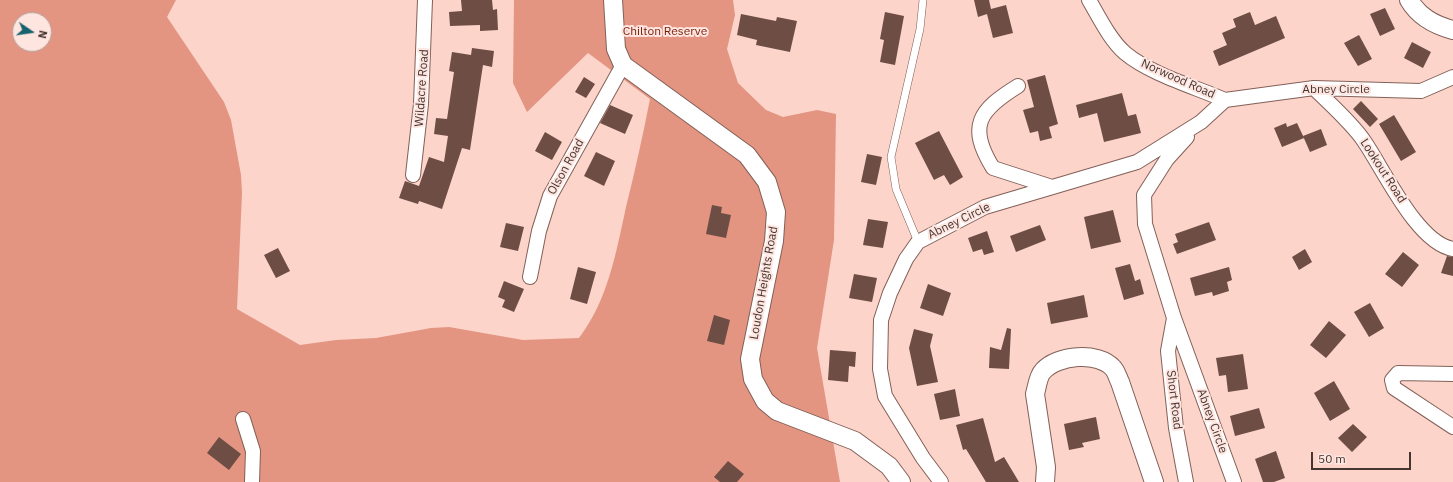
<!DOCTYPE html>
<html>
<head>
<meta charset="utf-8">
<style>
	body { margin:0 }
	#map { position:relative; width:1453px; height:482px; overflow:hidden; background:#fcd4ca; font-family:"IBM Plex Sans",sans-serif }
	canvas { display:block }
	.north { position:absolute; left:12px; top:12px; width:40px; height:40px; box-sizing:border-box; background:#fee5df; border:1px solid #b49f99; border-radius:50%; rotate:103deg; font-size:11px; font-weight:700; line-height:16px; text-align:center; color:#453531 }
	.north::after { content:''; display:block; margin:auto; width:14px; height:18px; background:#16626d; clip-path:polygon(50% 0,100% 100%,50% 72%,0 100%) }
	.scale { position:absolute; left:1311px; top:452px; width:100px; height:18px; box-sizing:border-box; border:2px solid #453531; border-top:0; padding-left:5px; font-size:12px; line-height:14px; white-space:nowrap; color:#453531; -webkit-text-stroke:3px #fee5df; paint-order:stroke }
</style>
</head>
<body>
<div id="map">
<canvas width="1453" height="482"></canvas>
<div class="north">N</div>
<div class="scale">50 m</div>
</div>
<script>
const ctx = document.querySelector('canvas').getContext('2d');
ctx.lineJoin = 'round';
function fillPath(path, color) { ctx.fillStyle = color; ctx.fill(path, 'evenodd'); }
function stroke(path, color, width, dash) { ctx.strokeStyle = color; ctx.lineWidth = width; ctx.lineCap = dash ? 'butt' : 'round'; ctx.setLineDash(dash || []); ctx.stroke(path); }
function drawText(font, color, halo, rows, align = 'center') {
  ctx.font = font + ' "IBM Plex Sans",sans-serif'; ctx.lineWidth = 4; ctx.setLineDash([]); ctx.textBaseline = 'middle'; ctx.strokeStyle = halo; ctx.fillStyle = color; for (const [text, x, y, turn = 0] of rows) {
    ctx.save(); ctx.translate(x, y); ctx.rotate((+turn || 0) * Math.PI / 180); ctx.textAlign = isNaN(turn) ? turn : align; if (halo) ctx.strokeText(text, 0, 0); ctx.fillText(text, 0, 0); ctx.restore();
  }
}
fillPath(new Path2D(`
	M 0,0 L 176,0 L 167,17 L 224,102 L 231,120 L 241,175 L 242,193 L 237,309 L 300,345 L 336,340 L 376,338 L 431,328 L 449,327 L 523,340 L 579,338 C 608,300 616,253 626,207 C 635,171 643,135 650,99 L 588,53 L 527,112 L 513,83 L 514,0 L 733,0 L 735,15 L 727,49 L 738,83 L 766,110 L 783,117 L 817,110 L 836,114 L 834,240 L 817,348 L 840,482 L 0,482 ZM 20,20 L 44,20 L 44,44 L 20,44 Z`), '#e39582');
fillPath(new Path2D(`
	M 461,0 L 492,0 L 493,10 L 497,9 L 498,30 L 480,31 L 480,25 L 450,26 L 449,12 L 462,11 Z
	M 974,0 L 989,0 L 991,9 L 1006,5 L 1013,33 L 993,38 L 987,14 L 978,17 Z
	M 1385,8 L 1395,29 L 1380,36 L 1370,14 Z
	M 885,12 L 904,16 L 895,65 L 880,62 L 884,40 L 880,39 Z
	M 1250,12 L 1255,25 L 1276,16 L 1285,38 L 1219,66 L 1213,51 L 1227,45 L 1222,33 L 1236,27 L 1233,19 Z
	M 741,14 L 776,21 L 777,17 L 797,21 L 790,52 L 756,45 L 757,40 L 737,35 Z
	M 1359,35 L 1372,59 L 1358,66 L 1344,43 Z
	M 1412,42 L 1431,52 L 1423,68 L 1404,58 Z
	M 472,48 L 494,51 L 492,67 L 483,65 L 470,150 L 462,148 L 442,209 L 419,201 L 418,204 L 399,198 L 405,181 L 419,186 L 429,157 L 444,162 L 448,136 L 434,134 L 436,118 L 447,119 L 454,72 L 449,71 L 452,52 L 471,55 Z
	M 1045,75 L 1058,124 L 1049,127 L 1052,138 L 1040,141 L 1038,131 L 1030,133 L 1023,110 L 1034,107 L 1027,80 Z
	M 584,77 L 595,84 L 586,98 L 575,92 Z
	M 1122,93 L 1128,116 L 1136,114 L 1141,133 L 1104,142 L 1097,113 L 1079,118 L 1076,105 Z
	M 1361,101 L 1378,119 L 1370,127 L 1353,109 Z
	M 610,105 L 633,115 L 625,134 L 600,123 Z
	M 1394,115 L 1416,152 L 1401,161 L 1379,124 Z
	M 1286,123 L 1287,127 L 1297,123 L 1304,138 L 1282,147 L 1274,128 Z
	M 1321,129 L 1327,145 L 1310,152 L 1303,136 Z
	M 939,131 L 963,177 L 950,185 L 944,175 L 934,180 L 915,143 Z
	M 545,132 L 562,142 L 552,160 L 535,151 Z
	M 596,152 L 615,161 L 604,186 L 584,176 Z
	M 867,154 L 882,157 L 876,185 L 861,182 Z
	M 712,205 L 722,207 L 721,213 L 731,215 L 726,238 L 706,234 Z
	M 1113,210 L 1121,242 L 1091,249 L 1084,217 Z
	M 868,219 L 888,222 L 883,248 L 863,245 Z
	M 1209,222 L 1216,240 L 1177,254 L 1173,244 L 1178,242 L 1175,234 Z
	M 506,223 L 524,227 L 518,251 L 500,247 Z
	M 1040,225 L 1046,240 L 1016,252 L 1010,236 Z
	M 987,231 L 994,252 L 984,255 L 982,249 L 973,252 L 968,238 Z
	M 278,248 L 290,271 L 276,278 L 264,255 Z
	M 1305,249 L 1312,262 L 1299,270 L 1292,257 Z
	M 1403,252 L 1419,265 L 1402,287 L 1385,274 Z
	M 1447,256 L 1453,257 L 1453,276 L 1441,273 Z
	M 1130,264 L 1135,281 L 1140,279 L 1144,294 L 1124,300 L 1115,268 Z
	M 578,267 L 596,272 L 587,304 L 570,299 Z
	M 1229,267 L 1232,280 L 1227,282 L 1229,291 L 1213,296 L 1212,292 L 1195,296 L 1190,278 Z
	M 854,274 L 877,278 L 872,302 L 849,298 Z
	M 504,281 L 524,289 L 514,312 L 502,307 L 505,300 L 498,297 Z
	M 928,284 L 951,293 L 943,316 L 920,308 Z
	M 1084,295 L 1088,317 L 1051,324 L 1047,303 Z
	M 1370,303 L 1384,328 L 1369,337 L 1354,312 Z
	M 714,315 L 730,320 L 724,345 L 707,341 Z
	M 1329,321 L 1346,335 L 1326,358 L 1310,345 Z
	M 1007,328 L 1011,329 L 1009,369 L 989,368 L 990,347 L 1001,350 Z
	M 914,329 L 933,334 L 930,346 L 938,382 L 917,386 L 909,348 Z
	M 830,350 L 856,352 L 855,367 L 849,366 L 848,382 L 828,380 Z
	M 1243,354 L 1248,389 L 1228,392 L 1226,375 L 1219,376 L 1216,358 Z
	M 1334,381 L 1350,409 L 1330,421 L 1314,393 Z
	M 955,389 L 960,416 L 940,420 L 934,394 Z
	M 1259,408 L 1265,428 L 1235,436 L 1230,416 Z
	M 1096,417 L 1100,439 L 1082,443 L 1084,447 L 1069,450 L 1064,424 Z
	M 983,418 L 995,462 L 1004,457 L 1019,482 L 986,482 L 966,449 L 963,450 L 956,425 Z
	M 1353,424 L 1367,437 L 1352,452 L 1338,438 Z
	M 219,437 L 241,454 L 229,470 L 207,453 Z
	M 1276,451 L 1285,478 L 1274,482 L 1263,482 L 1255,459 Z
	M 728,461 L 744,474 L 737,482 L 720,482 L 714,477 Z`), '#6e4d45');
const service = new Path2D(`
	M 918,242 L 896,189 L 891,157 L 920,29 L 923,0`);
const minor = new Path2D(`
	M 1089,0 C 1099,17 1110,40 1125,53 C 1150,74 1195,87 1225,100
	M 1018,86 C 979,110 967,126 993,168 L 1052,187
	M 1314,88 C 1330,104 1352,123 1364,141 C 1384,170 1417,243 1453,249
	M 1187,137 L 1167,159 L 1144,195 L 1145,224 L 1174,318 L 1234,482
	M 413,175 L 421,104 L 425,0
	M 530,277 L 539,231 L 550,196 L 623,65
	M 1174,318 L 1168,351 L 1176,428 L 1186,482
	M 1453,374 L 1398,373 L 1392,380 L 1394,388 L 1453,427
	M 243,419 L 253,451 L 252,482
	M 941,482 L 923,458 L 885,396 L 880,369 L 881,320 L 890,293 L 906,259 L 918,242 L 985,207 L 1137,162 L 1201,122 L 1225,100 L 1314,88 L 1421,91 L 1453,77`);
const tertiary = new Path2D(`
	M 613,0 L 616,49 L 623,65 L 747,155 L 767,182 L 776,212 L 774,241 L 750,359 L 753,379 L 765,401 L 777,411 L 855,441 L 889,466 L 901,482
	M 1409,0 C 1419,17 1434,25 1453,30
	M 1045,482 L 1046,467 L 1035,394 C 1037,387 1038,376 1043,371 C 1057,355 1098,351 1113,368 C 1116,371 1118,378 1120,382 L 1154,482`);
stroke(service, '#836058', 8);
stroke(minor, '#836058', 16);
stroke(tertiary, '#836058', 20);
stroke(service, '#fff', 7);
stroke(minor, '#fff', 14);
stroke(tertiary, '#fff', 18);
drawText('12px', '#761e0a', '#fee5df', [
	["Chilton Reserve",665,32]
]);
drawText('12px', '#453531', '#fee5df', [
	["Norwood Road",1178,79,24],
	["Wildacre Road",422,88,-86],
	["Abney Circle",1336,90],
	["Olson Road",566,167,-61],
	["Lookout Road",1383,171,57],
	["Abney Circle",959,221,-26],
	["Loudon Heights Road",764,283,-80],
	["Short Road",1174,400,83],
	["Abney Circle",1212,421,70]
]);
</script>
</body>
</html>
